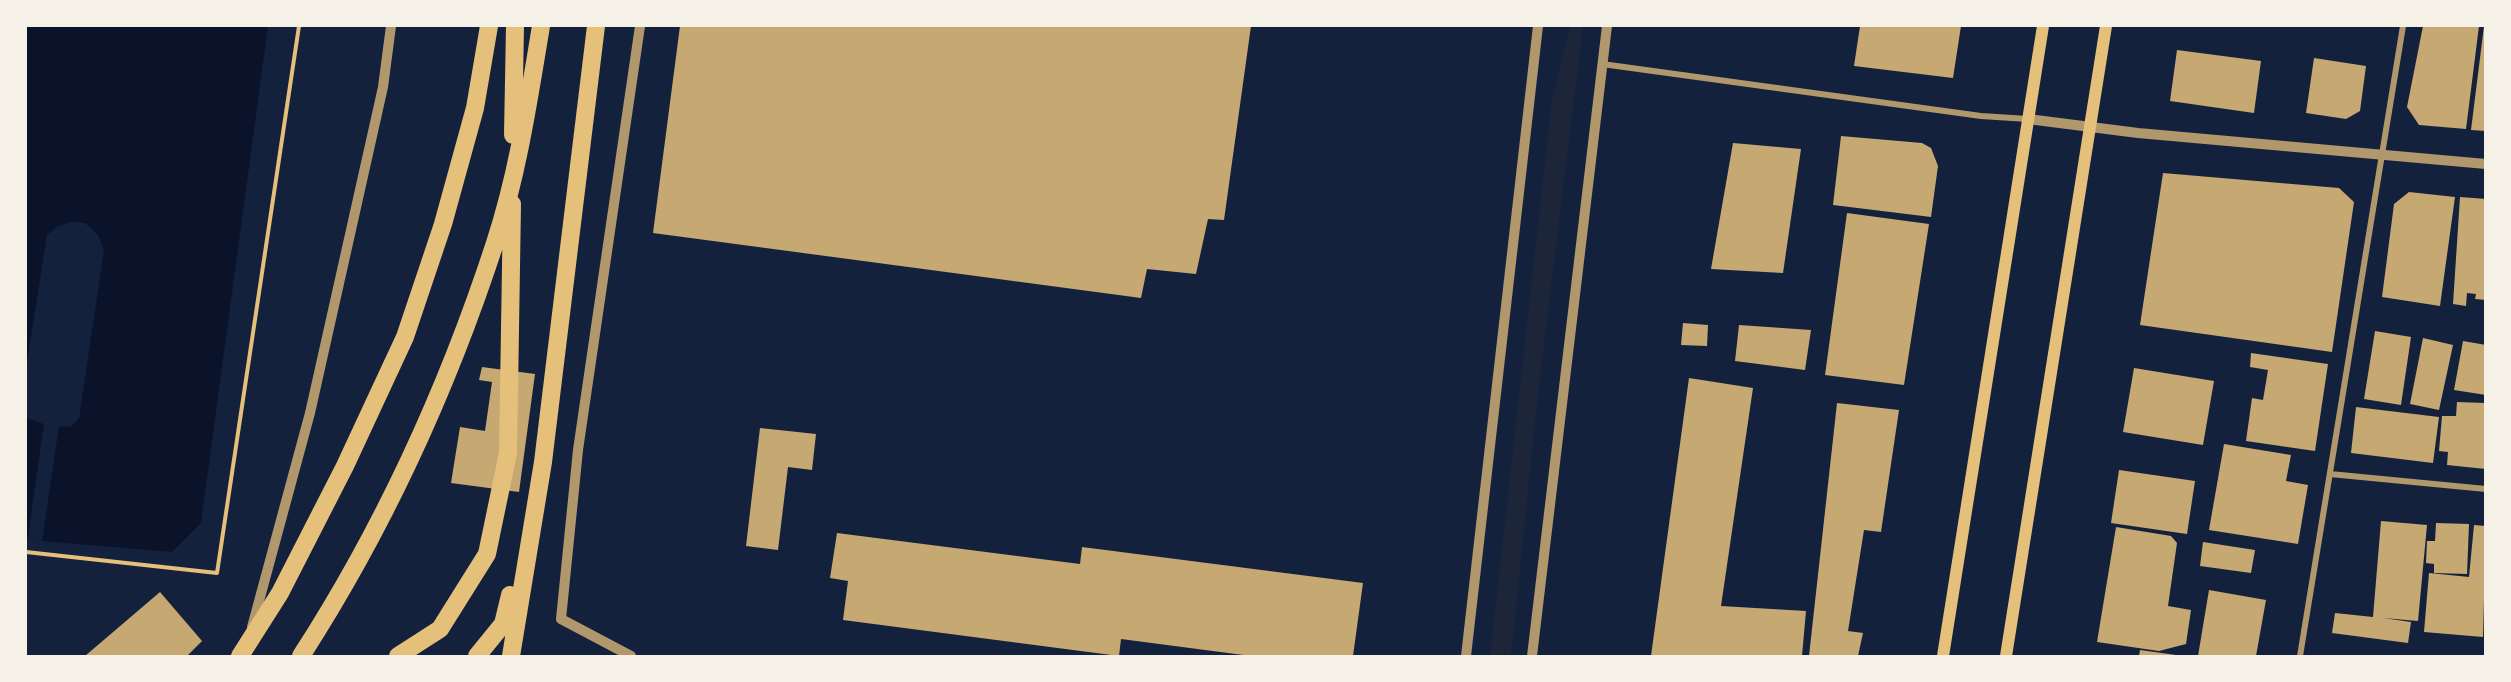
<!DOCTYPE html>
<html>
<head>
<meta charset="utf-8">
<style>
	body { margin:0 }
	#map { position:relative; width:2511px; height:682px; overflow:hidden; background:#14213d; font-family:"Golos Text",sans-serif }
	canvas { display:block }
	.frame { position:absolute; inset:0; border:27px solid #f6f1e7; pointer-events:none }
</style>
</head>
<body>
<div id="map">
<canvas width="2511" height="682"></canvas>
<div class="frame"></div>
</div>
<script>
const ctx = document.querySelector('canvas').getContext('2d');
ctx.lineJoin = 'round';
function fillPath(path, color) { ctx.fillStyle = color; ctx.fill(path, 'evenodd'); }
function stroke(path, color, width, dash) { ctx.strokeStyle = color; ctx.lineWidth = width; ctx.lineCap = dash ? 'butt' : 'round'; ctx.setLineDash(dash || []); ctx.stroke(path); }
fillPath(new Path2D(`
	M 1570,26 L 1583,26 L 1538,394 L 1511,656 L 1490,656 L 1552,100 Z`), '#1d2539');
fillPath(new Path2D(`
	M 26,26 L 268,26 L 201,523 L 172,552 L 42,541 L 26,537 Z`), '#0b132b');
fillPath(new Path2D(`
	M 71,222 L 85,223 L 98,235 L 104,250 L 79,418 L 70,427 L 59,426 L 42,541 L 28,537 L 44,424 L 26,418 L 26,369 L 47,235 L 58,226 Z`), '#14213d');
fillPath(new Path2D(`
	M 680,26 L 1251,26 L 1224,220 L 1208,219 L 1196,274 L 1147,269 L 1141,298 L 653,233 Z
	M 1860,26 L 1961,26 L 1953,78 L 1854,66 Z
	M 2423,26 L 2479,26 L 2466,129 L 2419,125 L 2407,107 Z
	M 2484,26 L 2486,26 L 2486,131 L 2471,130 Z
	M 2177,50 L 2261,61 L 2254,113 L 2170,101 Z
	M 2314,58 L 2366,66 L 2360,111 L 2346,119 L 2306,113 Z
	M 1841,136 L 1922,143 L 1931,148 L 1938,166 L 1931,217 L 1833,205 Z
	M 1733,143 L 1801,149 L 1783,273 L 1711,269 Z
	M 2163,173 L 2339,188 L 2354,202 L 2332,352 L 2140,325 Z
	M 2409,192 L 2455,197 L 2440,306 L 2382,297 L 2394,204 Z
	M 2460,197 L 2486,199 L 2486,300 L 2475,299 L 2476,294 L 2467,293 L 2466,306 L 2453,304 Z
	M 1847,213 L 1929,224 L 1904,385 L 1825,375 Z
	M 1683,323 L 1708,325 L 1707,346 L 1681,345 Z
	M 1739,325 L 1811,330 L 1805,370 L 1735,361 Z
	M 2375,331 L 2411,337 L 2401,405 L 2364,399 Z
	M 2423,338 L 2453,345 L 2439,410 L 2410,404 Z
	M 2463,341 L 2486,345 L 2486,395 L 2454,390 Z
	M 2251,353 L 2328,364 L 2315,451 L 2246,441 L 2252,398 L 2263,400 L 2268,370 L 2250,367 Z
	M 482,367 L 535,374 L 519,492 L 451,483 L 460,427 L 485,431 L 492,382 L 479,380 Z
	M 2134,368 L 2214,381 L 2203,445 L 2123,432 Z
	M 1689,378 L 1753,388 L 1721,606 L 1806,611 L 1802,656 L 1651,656 Z
	M 2457,402 L 2486,403 L 2486,469 L 2447,465 L 2448,452 L 2439,451 L 2442,416 L 2456,416 Z
	M 1837,403 L 1899,410 L 1881,532 L 1864,530 L 1848,631 L 1863,633 L 1858,656 L 1809,656 Z
	M 2356,407 L 2439,417 L 2433,463 L 2351,453 Z
	M 760,428 L 816,434 L 812,470 L 788,467 L 778,550 L 746,546 Z
	M 2224,444 L 2291,455 L 2286,481 L 2308,485 L 2298,544 L 2209,530 Z
	M 2119,470 L 2195,481 L 2187,534 L 2111,523 Z
	M 2381,521 L 2427,525 L 2418,621 L 2383,618 L 2411,622 L 2408,643 L 2332,633 L 2335,613 L 2373,617 Z
	M 2436,523 L 2469,524 L 2467,574 L 2434,573 L 2434,564 L 2426,563 L 2427,541 L 2435,541 Z
	M 2474,525 L 2486,526 L 2483,637 L 2424,632 L 2429,573 L 2469,577 Z
	M 2116,527 L 2171,536 L 2177,543 L 2168,606 L 2191,610 L 2186,644 L 2159,651 L 2097,642 Z
	M 837,533 L 1080,564 L 1082,547 L 1363,583 L 1353,656 L 1251,656 L 1121,639 L 1119,656 L 843,620 L 848,581 L 830,578 Z
	M 2203,542 L 2255,550 L 2251,573 L 2200,566 Z
	M 2209,590 L 2266,600 L 2256,656 L 2198,656 Z
	M 160,592 L 202,641 L 187,656 L 85,656 Z
	M 2140,650 L 2176,655 L 2176,656 L 2139,656 Z`), '#c6a872');
stroke(new Path2D(`
	M 26,552 L 217,573 L 299,26`), '#e5c07b', 4);
stroke(new Path2D(`
	M 1602,64 L 1981,116 L 2028,119
	M 2330,474 L 2486,489
	M 2300,656 L 2403,26`), '#b1986c', 6);
stroke(new Path2D(`
	M 2028,119 L 2138,133 L 2486,164
	M 252,627 L 310,413 L 383,87 L 391,26
	M 631,656 L 561,619 L 578,450 L 640,26
	M 1466,656 L 1538,26
	M 1532,656 L 1607,26`), '#b1986c', 10);
stroke(new Path2D(`
	M 1943,656 L 2043,26
	M 2006,656 L 2106,26`), '#e5c07b', 12);
stroke(new Path2D(`
	M 513,135 L 515,26
	M 240,656 L 280,593 L 345,466 L 405,337 L 443,224 L 475,108 L 489,26
	M 301,656 C 383,529 448,387 495,243 C 518,173 529,98 541,26
	M 398,656 L 440,629 L 487,554 L 508,453 L 512,204
	M 477,656 L 503,624 L 510,595
	M 511,656 L 543,462 L 596,26`), '#e5c07b', 18);
</script>
</body>
</html>
